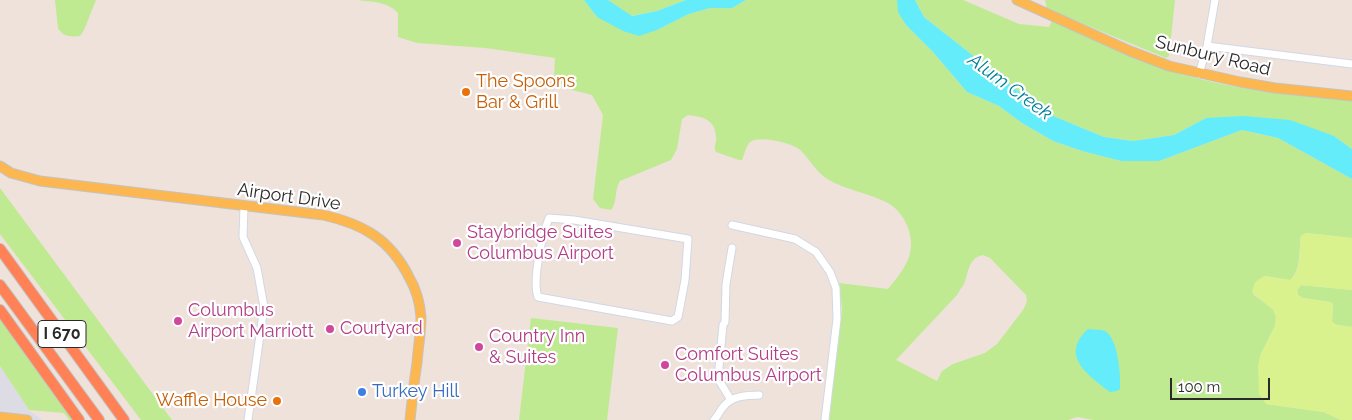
<!DOCTYPE html>
<html>
<head>
<meta charset="utf-8">
<style>
	body { margin:0 }
	#map { position:relative; width:1352px; height:420px; overflow:hidden; background:#eee2db; font-family:Raleway,sans-serif }
	canvas { display:block }
	.scale { position:absolute; left:1170px; top:378px; width:100px; height:22px; box-sizing:border-box; border:2px solid #2a2a2a; border-top:0; padding-left:6px; font-size:15px; line-height:18px; white-space:nowrap; color:#2a2a2a; -webkit-text-stroke:4px #fff; paint-order:stroke }
</style>
</head>
<body>
<div id="map">
<canvas width="1352" height="420"></canvas>
<div class="scale">100 m</div>
</div>
<script>
const ctx = document.querySelector('canvas').getContext('2d');
ctx.lineJoin = 'round';
function fillPath(path, color) { ctx.fillStyle = color; ctx.fill(path, 'evenodd'); }
function stroke(path, color, width, dash) { ctx.strokeStyle = color; ctx.lineWidth = width; ctx.lineCap = dash ? 'butt' : 'round'; ctx.setLineDash(dash || []); ctx.stroke(path); }
function drawText(font, color, halo, rows, align = 'center') {
  ctx.font = font + ' Raleway,sans-serif'; ctx.lineWidth = 4.5; ctx.setLineDash([]); ctx.textBaseline = 'middle'; ctx.strokeStyle = halo; ctx.fillStyle = color; for (const [text, x, y, turn = 0] of rows) {
    ctx.save(); ctx.translate(x, y); ctx.rotate((+turn || 0) * Math.PI / 180); ctx.textAlign = isNaN(turn) ? turn : align; if (halo) ctx.strokeText(text, 0, 0); ctx.fillText(text, 0, 0); ctx.restore();
  }
}
fillPath(new Path2D(`
	M 0,366 L 29,410 L 42,420 L 0,420 Z`), '#dddce5');
fillPath(new Path2D(`
	M 55,0 L 96,0 L 84,30 L 80,36 C 71,37 63,37 58,28 Z
	M 357,0 L 584,0 L 597,17 L 657,30 L 689,14 L 710,8 L 732,8 L 746,0 L 897,0 L 906,25 L 933,52 L 967,92 L 999,106 L 1022,123 L 1053,141 L 1082,151 L 1121,161 L 1159,161 L 1242,130 L 1278,138 L 1352,179 L 1352,238 L 1306,233 L 1301,236 C 1299,249 1301,272 1290,280 L 1265,276 L 1253,294 L 1274,310 L 1276,317 L 1275,326 L 1260,356 L 1266,404 L 1324,412 L 1341,420 L 1094,420 L 1077,417 L 1068,420 L 829,420 L 842,308 L 839,283 L 888,289 C 896,279 904,270 909,257 C 916,238 905,211 886,202 C 868,193 847,190 829,180 C 816,173 811,160 800,150 C 793,143 758,135 750,142 C 746,146 744,155 742,160 L 739,160 L 716,152 C 713,146 717,143 716,137 C 715,119 703,117 688,115 L 682,119 L 677,149 L 671,160 L 620,181 C 614,190 618,201 611,210 L 600,208 L 593,199 L 603,115 L 592,95 L 568,89 L 554,78 L 555,58 L 485,48 L 417,43 L 398,37 L 398,13 C 387,1 372,2 357,0 ZM 983,255 L 990,258 L 1026,295 L 1027,302 L 1023,310 L 997,344 L 985,353 L 953,364 L 942,371 L 937,381 L 896,360 L 957,295 C 959,291 962,287 964,284 C 969,272 968,258 983,255 Z
	M 608,0 L 686,0 L 657,11 L 631,16 Z
	M 915,0 L 963,0 L 1019,24 L 1049,27 L 1053,19 C 1085,34 1117,52 1150,64 C 1214,87 1285,96 1352,100 L 1352,149 L 1334,136 L 1206,118 L 1174,135 L 1133,141 L 1104,137 L 1046,113 L 924,17 Z
	M 1045,0 L 1175,0 L 1169,56 L 1166,58 L 1047,9 Z
	M 0,188 L 172,420 L 141,420 L 19,259 L 0,234 Z
	M 1301,285 L 1352,290 L 1352,327 L 1337,325 L 1332,322 L 1333,304 L 1330,302 L 1303,298 L 1298,295 L 1297,290 Z
	M 0,317 L 72,420 L 69,420 L 64,413 L 29,410 L 0,366 Z
	M 531,318 L 618,328 L 607,420 L 519,420 Z`), '#bfea92');
fillPath(new Path2D(`
	M 1306,233 L 1352,238 L 1352,290 L 1301,285 L 1297,290 L 1298,295 L 1303,298 L 1330,302 L 1333,304 L 1332,322 L 1337,325 L 1352,327 L 1352,420 L 1341,420 L 1324,412 L 1266,404 L 1259,394 L 1258,366 L 1260,356 L 1275,326 L 1276,317 L 1273,310 L 1252,292 L 1255,282 L 1264,276 L 1290,280 C 1302,272 1299,249 1301,236 Z`), '#d9f28d');
fillPath(new Path2D(`
	M 584,0 L 608,0 L 632,16 L 657,11 L 686,0 L 746,0 L 732,8 L 710,8 L 689,14 L 657,30 L 639,36 L 623,31 L 597,17 Z
	M 897,0 L 915,0 L 924,17 L 1046,113 L 1104,137 L 1133,141 L 1174,135 L 1206,118 L 1243,116 L 1290,120 L 1334,136 L 1352,149 L 1352,179 L 1278,138 L 1242,130 L 1159,161 L 1121,161 L 1082,151 L 1053,141 L 1022,123 L 999,106 L 967,92 L 933,52 L 906,25 L 898,12 Z
	M 1088,329 C 1093,330 1100,329 1105,331 C 1118,338 1121,375 1120,389 L 1117,391 L 1110,392 C 1088,375 1059,356 1088,329 Z`), '#64ecfa');
const minor = new Path2D(`
	M 1207,46 L 1352,64
	M 1199,74 L 1207,46 L 1215,0
	M 244,207 L 243,237 L 257,268 L 264,307 L 248,420
	M 549,218 L 574,220 L 688,239 L 685,280 L 678,317 L 672,321 L 538,297 C 532,281 542,235 549,218 Z
	M 732,225 L 795,239 L 816,252 L 830,272 L 836,288 L 837,319 L 825,420
	M 731,400 L 720,382 L 719,367 L 723,325 L 725,322 L 726,284 L 732,248
	M 714,420 C 718,416 720,410 724,406 C 733,395 747,396 759,395`);
const major = new Path2D(`
	M 1017,0 L 1130,51 L 1169,66 L 1240,82 L 1275,88 L 1352,96
	M 0,166 L 11,173 L 40,181 L 323,215 C 363,224 390,239 409,277 C 416,289 420,303 421,317 C 421,332 418,348 417,363 C 414,382 412,401 410,420
	M 0,417 L 27,420`);
const highway = new Path2D(`
	M 0,249 L 124,420
	M 0,285 L 99,420
	M 0,310 L 79,420`);
stroke(minor, '#d0d8e5', 9);
stroke(major, '#c3c3c3', 11);
stroke(highway, '#c3c3c3', 12);
stroke(minor, '#fff', 7);
stroke(major, '#fdb750', 9);
stroke(highway, '#ff8155', 10);
for (const [x, y, r, color] of [
	[466,92,5,"#e8710a"],
	[457,243,5,"#d1479c"],
	[178,321,5,"#d1479c"],
	[330,329,5,"#d1479c"],
	[479,347,5,"#d1479c"],
	[665,365,5,"#d1479c"],
	[362,392,5,"#3f7fe0"],
	[277,401,5,"#e8710a"]
]) { const dot = new Path2D(); dot.arc(x, y, r, 0, 2 * Math.PI); ctx.fillStyle = color; ctx.fill(dot); stroke(dot, '#fff', 2); }
for (const [x, y, w] of [
	[62,334,48]
]) { const box = new Path2D(); box.roundRect(x - w / 2, y - 13.5, w, 27, 4); ctx.fillStyle = '#fff'; ctx.fill(box); stroke(box, '#2a2a2a', 1); }
drawText('bold 16px', '#2a2a2a', null, [
	["I 670",62,334]
]);
drawText('18px', '#2a2a2a', '#fff', [
	["Sunbury Road",1213,56,14],
	["Airport Drive",289,197,8]
]);
drawText('18px', '#c56008', '#fff', [
	["The Spoons",476,82],
	["Bar & Grill",476,103],
	["Waffle House",267,401,"right"]
], 'left');
drawText('18px', '#b23c85', '#fff', [
	["Staybridge Suites",467,233],
	["Columbus Airport",467,254],
	["Columbus",188,311],
	["Airport Marriott",188,332],
	["Courtyard",340,329],
	["Country Inn",489,337],
	["& Suites",489,358],
	["Comfort Suites",675,355],
	["Columbus Airport",675,376]
], 'left');
drawText('18px', '#366cbe', '#fff', [
	["Turkey Hill",372,392]
], 'left');
drawText('italic 19px', '#037f99', '#fff', [
	["Alum Creek",1010,87,36]
]);
</script>
</body>
</html>
